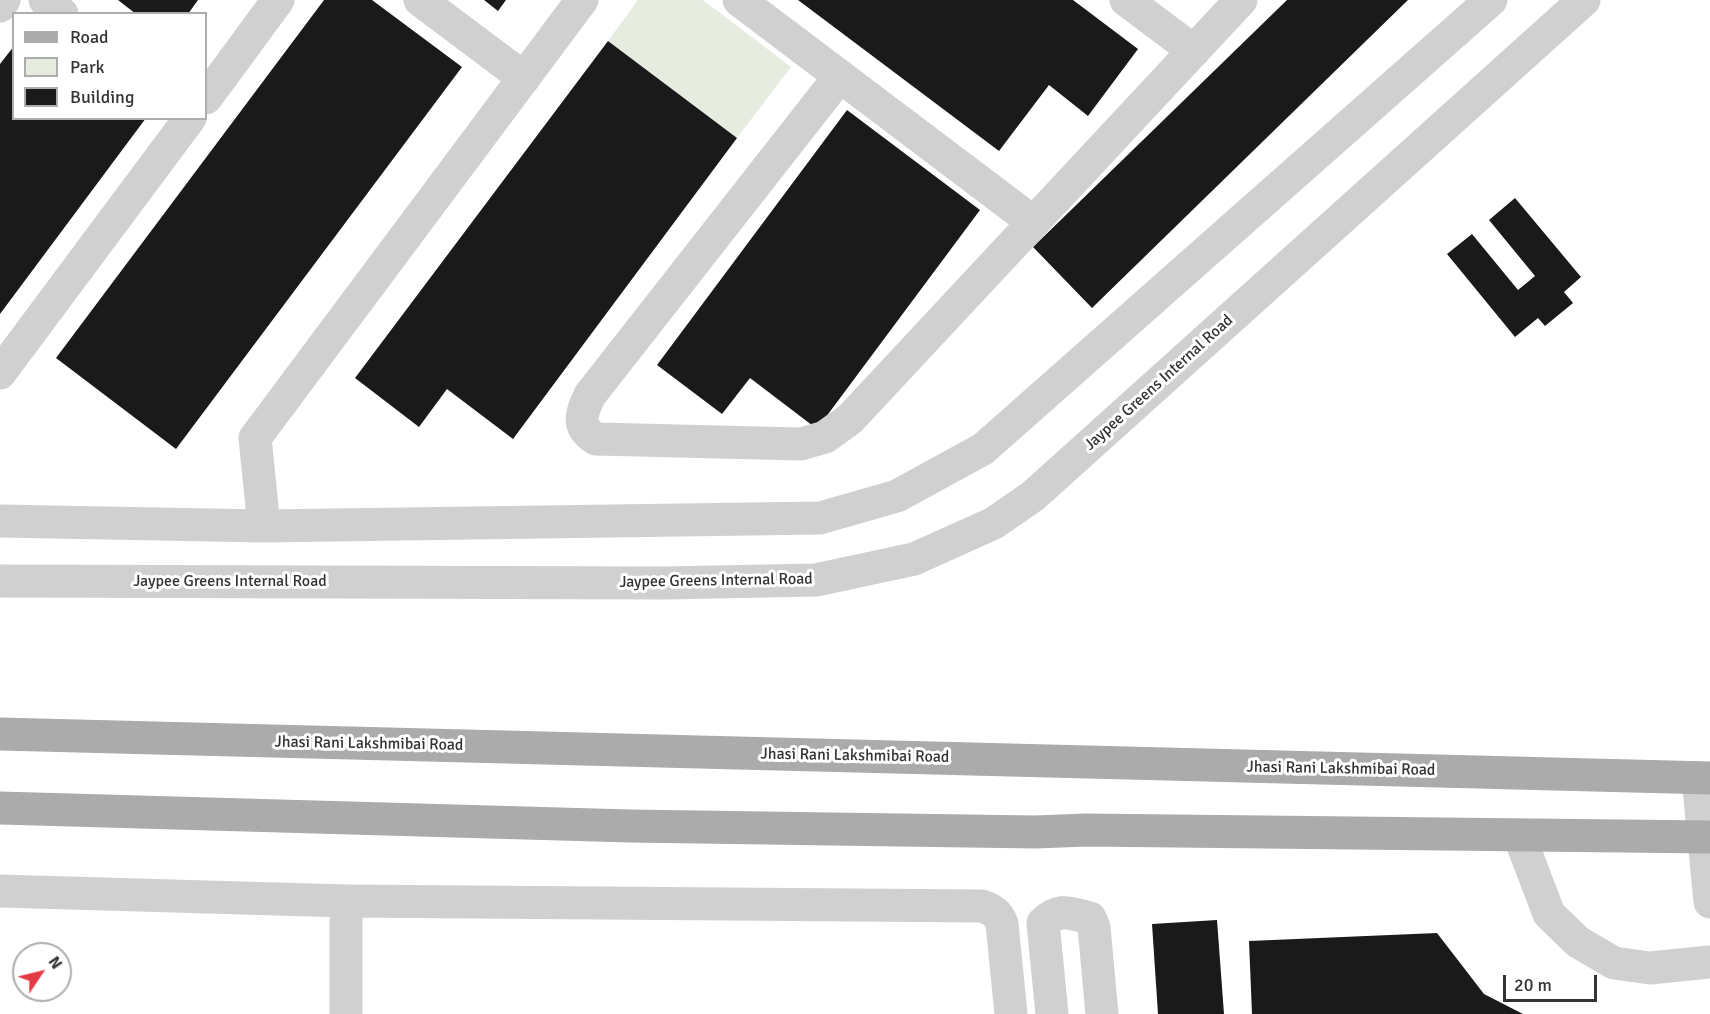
<!DOCTYPE html>
<html>
<head>
<meta charset="utf-8">
<style>
	body { margin:0 }
	#map { position:relative; width:1710px; height:1014px; overflow:hidden; background:#fff; font-family:Signika,sans-serif }
	canvas { display:block }
	.legend { position:absolute; left:12px; top:12px; width:195px; height:108px; box-sizing:border-box; background:#fff; border:2px solid #adadad; margin:0; padding:8px 10px; list-style:none; font-size:18px; color:#333 }
	.legend li { display:flex; align-items:center; gap:12px; height:30px }
	.legend b { width:30px; border:2px solid #adadad }
	.north { position:absolute; left:12px; top:942px; width:60px; height:60px; box-sizing:border-box; background:#fff; border:2px solid #adadad; border-radius:50%; rotate:55deg; font-size:16px; font-weight:700; line-height:24px; text-align:center; color:#333 }
	.north::after { content:''; display:block; margin:auto; width:21px; height:27px; background:#e63946; clip-path:polygon(50% 0,100% 100%,50% 72%,0 100%) }
	.scale { position:absolute; left:1503px; top:975px; width:94px; height:27px; box-sizing:border-box; border:3px solid #333; border-top:0; padding-left:8px; font-size:18px; line-height:21px; white-space:nowrap; color:#333; -webkit-text-stroke:4px #fff; paint-order:stroke }
</style>
</head>
<body>
<div id="map">
<canvas width="1710" height="1014"></canvas>
<ul class="legend">
<li><b style="height:8px;background:#ababab"></b>Road</li>
<li><b style="height:16px;background:#e6ecdf"></b>Park</li>
<li><b style="height:16px;background:#1a1a1a"></b>Building</li>
</ul>
<div class="north">N</div>
<div class="scale">20 m</div>
</div>
<script>
const ctx = document.querySelector('canvas').getContext('2d');
ctx.lineJoin = 'round';
function fillPath(path, color) { ctx.fillStyle = color; ctx.fill(path, 'evenodd'); }
function stroke(path, color, width, dash) { ctx.strokeStyle = color; ctx.lineWidth = width; ctx.lineCap = dash ? 'butt' : 'round'; ctx.setLineDash(dash || []); ctx.stroke(path); }
function drawText(font, color, halo, rows, align = 'center') {
  ctx.font = font + ' Signika,sans-serif'; ctx.lineWidth = 6; ctx.setLineDash([]); ctx.textBaseline = 'middle'; ctx.strokeStyle = halo; ctx.fillStyle = color; for (const [text, x, y, turn = 0] of rows) {
    ctx.save(); ctx.translate(x, y); ctx.rotate((+turn || 0) * Math.PI / 180); ctx.textAlign = isNaN(turn) ? turn : align; if (halo) ctx.strokeText(text, 0, 0); ctx.fillText(text, 0, 0); ctx.restore();
  }
}
fillPath(new Path2D(`
	M 638,0 L 703,0 L 791,67 L 737,138 L 608,41 Z`), '#e6ecdf');
fillPath(new Path2D(`
	M 118,0 L 198,0 L 188,14 L 136,14 Z
	M 324,0 L 372,0 L 462,67 L 176,449 L 56,358 Z
	M 484,0 L 506,0 L 498,11 Z
	M 798,0 L 1073,0 L 1138,49 L 1088,116 L 1049,85 L 999,151 Z
	M 1287,0 L 1408,0 L 1092,308 L 1033,247 Z
	M 608,41 L 737,138 L 513,439 L 447,389 L 419,427 L 355,378 Z
	M 14,46 L 14,118 L 146,118 L 0,314 L 0,64 Z
	M 847,110 L 980,210 L 817,429 L 750,378 L 722,414 L 657,365 Z
	M 1515,198 L 1581,277 L 1564,292 L 1573,303 L 1545,326 L 1538,318 L 1515,337 L 1447,254 L 1472,234 L 1518,290 L 1535,276 L 1489,220 Z
	M 1217,920 L 1224,1014 L 1158,1014 L 1152,924 Z
	M 1437,933 L 1484,994 L 1523,1014 L 1252,1014 L 1249,941 Z`), '#1a1a1a');
stroke(new Path2D(`
	M 45,0 L 62,14
	M 420,0 L 524,78
	M 739,0 L 1033,222
	M 1126,0 L 1194,51
	M 0,6 L 4,0
	M 840,76 L 590,395 C 581,413 576,427 596,439 L 801,444 L 825,437 L 850,419 L 1241,0
	M 206,98 L 278,0
	M 0,373 L 190,118
	M 0,521 L 264,526 L 820,518 L 897,496 L 983,449 L 1491,0
	M 264,526 L 255,438 L 582,0
	M 0,581 L 664,583 L 816,580 L 914,559 L 994,523 L 1033,496 L 1584,0
	M 1698,778 L 1710,902
	M 1519,835 L 1549,914 L 1578,942 L 1614,963 L 1650,968 L 1710,962
	M 0,891 L 346,901 L 982,906 C 993,910 998,913 1002,924 L 1011,1014
	M 346,1014 L 346,901
	M 1052,1014 L 1043,923 C 1060,907 1069,913 1090,918 L 1094,927 L 1102,1014`), '#d0d0d0', 33);
stroke(new Path2D(`
	M 0,734 L 1710,778
	M 0,808 L 630,826 L 1035,832 L 1086,830 L 1710,837`), '#ababab', 33);
drawText('16px', '#333', '#fff', [
	["Jaypee Greens Internal Road",1159,383,-42],
	["Jaypee Greens Internal Road",716,581,-1],
	["Jaypee Greens Internal Road",230,582],
	["Jhasi Rani Lakshmibai Road",369,744,1],
	["Jhasi Rani Lakshmibai Road",855,756,1],
	["Jhasi Rani Lakshmibai Road",1341,769,1]
]);
</script>
</body>
</html>
